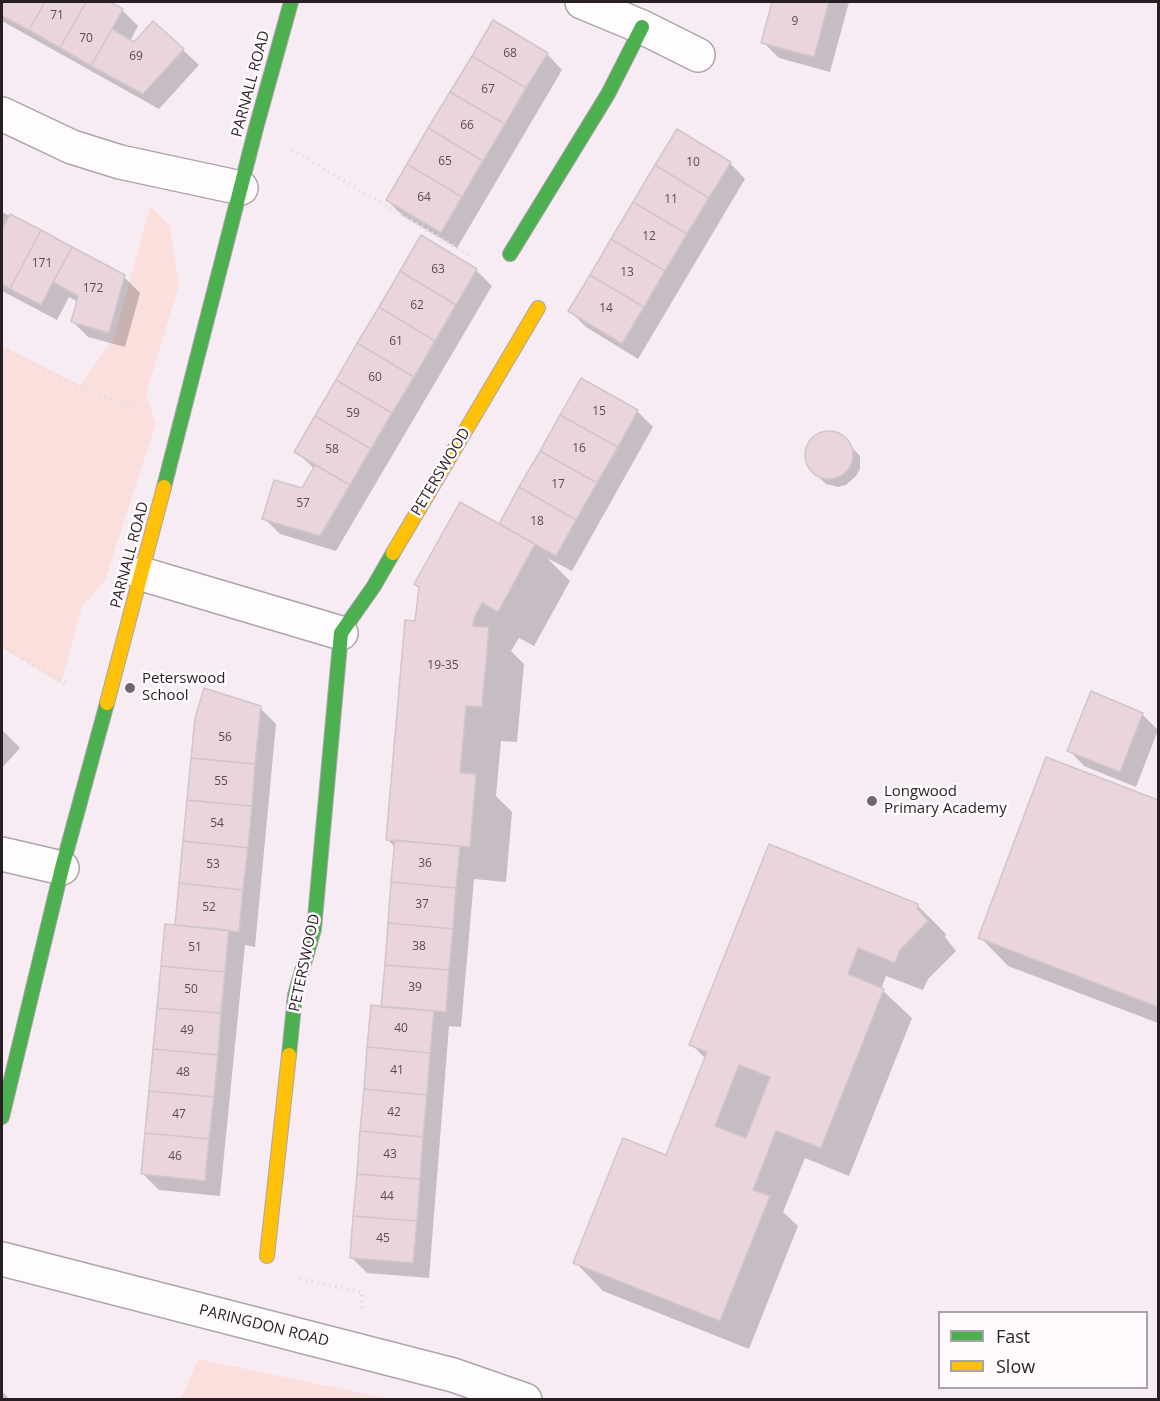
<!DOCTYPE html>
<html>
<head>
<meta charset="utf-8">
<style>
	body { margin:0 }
	#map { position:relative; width:1160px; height:1401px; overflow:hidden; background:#f8ecf4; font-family:"Open Sans",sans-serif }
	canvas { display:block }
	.frame { position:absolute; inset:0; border:3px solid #271f24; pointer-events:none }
	.legend { position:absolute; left:938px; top:1311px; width:210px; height:78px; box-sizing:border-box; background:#fffafd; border:2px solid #a9a2a6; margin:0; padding:8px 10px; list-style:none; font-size:18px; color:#271f24 }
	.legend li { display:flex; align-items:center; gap:12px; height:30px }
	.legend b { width:30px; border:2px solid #a9a2a6 }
</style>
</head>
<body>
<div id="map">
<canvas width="1160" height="1401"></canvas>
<div class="frame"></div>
<ul class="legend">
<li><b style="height:8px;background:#4caf50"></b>Fast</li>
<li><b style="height:8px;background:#ffc107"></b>Slow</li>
</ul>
</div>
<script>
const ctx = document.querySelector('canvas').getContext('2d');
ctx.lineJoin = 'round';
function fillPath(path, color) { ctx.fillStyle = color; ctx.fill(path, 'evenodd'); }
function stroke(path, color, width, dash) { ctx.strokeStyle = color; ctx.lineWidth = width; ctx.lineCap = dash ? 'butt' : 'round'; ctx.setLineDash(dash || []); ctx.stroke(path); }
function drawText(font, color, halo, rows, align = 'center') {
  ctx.font = font + ' "Open Sans",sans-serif'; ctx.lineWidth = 5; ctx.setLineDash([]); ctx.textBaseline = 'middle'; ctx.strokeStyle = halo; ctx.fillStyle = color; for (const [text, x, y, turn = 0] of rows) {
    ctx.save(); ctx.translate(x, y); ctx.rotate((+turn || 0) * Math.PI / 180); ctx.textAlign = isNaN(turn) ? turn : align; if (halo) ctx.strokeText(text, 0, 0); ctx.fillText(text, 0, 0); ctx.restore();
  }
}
fillPath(new Path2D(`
	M 150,207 L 170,226 L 179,285 L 146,394 L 156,424 L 105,580 L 82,607 L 61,684 L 2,648 L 2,346 L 80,385 L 114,338 Z
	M 198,1359 L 390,1399 L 181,1399 Z`), '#fbdfdc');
fillPath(new Path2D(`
	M 2,2 L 107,2 L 122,10 L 138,26 L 130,41 L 134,44 L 183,50 L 199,65 L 159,109 L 2,21 Z
	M 773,2 L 849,2 L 830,72 L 779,58 L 763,42 Z
	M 547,54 L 562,70 L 457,248 L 403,216 L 387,200 Z
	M 730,163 L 745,179 L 638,359 L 586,327 L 570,311 Z
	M 2,212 L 124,277 L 140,293 L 125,347 L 88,337 L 72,321 L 78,302 L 69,297 L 57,320 L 2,291 Z
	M 476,270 L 492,286 L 336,551 L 280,534 L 264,518 L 302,490 L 315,469 L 296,452 Z
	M 637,411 L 653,427 L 572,571 L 547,558 L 570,581 L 534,646 L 519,638 L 511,651 L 524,664 L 517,742 L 501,741 L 496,796 L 512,812 L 506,882 L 474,879 L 461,1027 L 449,1026 L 429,1278 L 367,1273 L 351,1257 L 382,1008 L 396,848 L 387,839 L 417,622 Z
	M 826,432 L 841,436 L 860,456 L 860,469 L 856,476 L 846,485 L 838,487 L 826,484 L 811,470 L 807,460 L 807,448 L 810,441 L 814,437 Z
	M 1092,693 L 1143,715 L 1158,730 L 1136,787 L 1084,766 L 1069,750 Z
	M 260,708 L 276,724 L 255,947 L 245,945 L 220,1196 L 159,1190 L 143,1174 L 176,927 Z
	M 2,730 L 20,748 L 2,768 Z
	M 1047,759 L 1158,801 L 1158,1023 L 1008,966 L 980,937 Z
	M 770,846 L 918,906 L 946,934 L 945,937 L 956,951 L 928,979 L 923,990 L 886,976 L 881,989 L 912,1018 L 849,1176 L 805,1158 L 783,1212 L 798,1226 L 749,1349 L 603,1291 L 575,1262 L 667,1157 L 706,1059 L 691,1044 Z
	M 2,1391 L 10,1400 L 2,1400 Z`), '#0003');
const building = new Path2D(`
	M 4,2 L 45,2 L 29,30 L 2,16 L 2,6 Z
	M 45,2 L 86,2 L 60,48 L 29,30 Z
	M 86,2 L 110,2 L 123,9 L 91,66 L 60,48 Z
	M 772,2 L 829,2 L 814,57 L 761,43 Z
	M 493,20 L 548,53 L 526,88 L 472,56 Z
	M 153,21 L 184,49 L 143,94 L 91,66 L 112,29 L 134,42 Z
	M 472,56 L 526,88 L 505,124 L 450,92 Z
	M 450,92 L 505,124 L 483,161 L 428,128 Z
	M 428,128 L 483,161 L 462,197 L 407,164 Z
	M 677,129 L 731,162 L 709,198 L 655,165 Z
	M 407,164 L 462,197 L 441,233 L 386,200 Z
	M 655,165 L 709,198 L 687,234 L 633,202 Z
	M 633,202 L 687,234 L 665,271 L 611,239 Z
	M 10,214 L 41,230 L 10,289 L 2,284 L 2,229 Z
	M 41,230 L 72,247 L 41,305 L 10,289 Z
	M 421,235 L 477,269 L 456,305 L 400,271 Z
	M 611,239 L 665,271 L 644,307 L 590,275 Z
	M 72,247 L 125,275 L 109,333 L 71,322 L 78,296 L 53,282 Z
	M 400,271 L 456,305 L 435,341 L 379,307 Z
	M 590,275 L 644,307 L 622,344 L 568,311 Z
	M 379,307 L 435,341 L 414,377 L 357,343 Z
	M 357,343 L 414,377 L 392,413 L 336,380 Z
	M 581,378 L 638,410 L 618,447 L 560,415 Z
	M 336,380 L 392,413 L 371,449 L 315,416 Z
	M 560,415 L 618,447 L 597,483 L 540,451 Z
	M 315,416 L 371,449 L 350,485 L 294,452 Z
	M805 455a24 24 0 1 1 48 0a24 24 0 1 1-48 0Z
	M 540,451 L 597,483 L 576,520 L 519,487 Z
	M 315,465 L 350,485 L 320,536 L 262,519 L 274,480 L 302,488 Z
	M 519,487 L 576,520 L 556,556 L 499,524 Z
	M 460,502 L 535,544 L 498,612 L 482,603 L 474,618 L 473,626 L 489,627 L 482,707 L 466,706 L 460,773 L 476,774 L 470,847 L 386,840 L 405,620 L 415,621 L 419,587 L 414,584 Z
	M 204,688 L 261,706 L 255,764 L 191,758 L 195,718 Z
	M 1091,691 L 1143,713 L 1120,772 L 1067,751 Z
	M 1046,757 L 1158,800 L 1158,1007 L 978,938 Z
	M 191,758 L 255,764 L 252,806 L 187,800 Z
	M 187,800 L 252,806 L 248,848 L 183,841 Z
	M 395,840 L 460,846 L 456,888 L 391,882 Z
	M 183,841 L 248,848 L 243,890 L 179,883 Z
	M 769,844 L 918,904 L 917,908 L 928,921 L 900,950 L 895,963 L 858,948 L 848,974 L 884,989 L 821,1148 L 776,1131 L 753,1190 L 770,1196 L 720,1321 L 573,1263 L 623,1138 L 666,1155 L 707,1052 L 689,1045 ZM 739,1065 L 770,1077 L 746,1138 L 715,1126 Z
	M 391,882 L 456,888 L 453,929 L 388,923 Z
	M 179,883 L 243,890 L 239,932 L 175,925 Z
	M 388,923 L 453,929 L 449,970 L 385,965 Z
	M 165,924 L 229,930 L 225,972 L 161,966 Z
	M 385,965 L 449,970 L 446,1012 L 381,1007 Z
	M 161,966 L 225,972 L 221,1013 L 157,1008 Z
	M 371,1005 L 434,1011 L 430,1053 L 367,1047 Z
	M 157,1008 L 221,1013 L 218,1055 L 153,1049 Z
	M 367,1047 L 430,1053 L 427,1095 L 364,1089 Z
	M 153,1049 L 218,1055 L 214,1097 L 149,1091 Z
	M 364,1089 L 427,1095 L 423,1137 L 360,1131 Z
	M 149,1091 L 214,1097 L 209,1139 L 145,1133 Z
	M 360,1131 L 423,1137 L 420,1179 L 357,1174 Z
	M 145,1133 L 209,1139 L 205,1181 L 141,1174 Z
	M 357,1174 L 420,1179 L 417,1221 L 353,1216 Z
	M 353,1216 L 417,1221 L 413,1263 L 350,1258 Z`);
fillPath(building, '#e9d5db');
stroke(building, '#d0c6ca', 1.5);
const street = new Path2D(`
	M 582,2 L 642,27 L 698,55
	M 2,114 L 72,147 L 120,162 L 241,188
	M 142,574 L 341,633
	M 2,854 L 62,868
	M 2,1259 L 453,1375 L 525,1400`);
const fast = new Path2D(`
	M 510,254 L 608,94 L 642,27
	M 164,487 L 256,128 L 291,2
	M 289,1055 L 295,995 L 314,929 L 341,633 L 374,586 L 393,553
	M 2,1117 L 62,868 L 107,703`);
const slow = new Path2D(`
	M 393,553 L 538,308
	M 107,703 L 164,487
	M 267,1256 L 289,1055`);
stroke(street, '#ada4aa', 36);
stroke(fast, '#ada4aa', 16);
stroke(slow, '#ada4aa', 16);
stroke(new Path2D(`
	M 292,150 L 469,255
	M 2,347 L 77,387 L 140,409
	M 2,645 L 68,685
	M 300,1279 L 362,1292 L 361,1308`), '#e2dee0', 4, [1.5, 4.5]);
stroke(street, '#fefcfd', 33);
stroke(fast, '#4caf50', 14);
stroke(slow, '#ffc107', 14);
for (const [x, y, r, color] of [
	[130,688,6,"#70676d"],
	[872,801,6,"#70676d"]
]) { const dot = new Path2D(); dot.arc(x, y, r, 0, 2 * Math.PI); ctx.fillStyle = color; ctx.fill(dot); stroke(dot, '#fffafd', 2); }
drawText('12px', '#584c52', null, [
	["71",57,16],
	["9",795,22],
	["70",86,39],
	["68",510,54],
	["69",136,57],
	["67",488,90],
	["66",467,126],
	["65",445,162],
	["10",693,163],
	["64",424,198],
	["11",671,200],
	["12",649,237],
	["171",42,264],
	["63",438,270],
	["13",627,273],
	["172",93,289],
	["62",417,306],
	["14",606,309],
	["61",396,342],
	["60",375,378],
	["15",599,412],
	["59",353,414],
	["16",579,449],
	["58",332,450],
	["17",558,485],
	["57",303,504],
	["18",537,522],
	["19-35",443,666],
	["56",225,738],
	["55",221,782],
	["54",217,824],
	["36",425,864],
	["53",213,865],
	["37",422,905],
	["52",209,908],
	["38",419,947],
	["51",195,948],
	["39",415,988],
	["50",191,990],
	["40",401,1029],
	["49",187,1031],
	["41",397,1071],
	["48",183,1073],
	["42",394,1113],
	["47",179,1115],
	["43",390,1155],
	["46",175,1157],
	["44",387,1197],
	["45",383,1239]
]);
drawText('15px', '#271f24', '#fffafd', [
	["PARNALL ROAD",251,84,-75],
	["PETERSWOOD",441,472,-59],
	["PARNALL ROAD",130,555,-75],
	["PETERSWOOD",305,963,-78],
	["PARINGDON ROAD",264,1326,14]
]);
drawText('15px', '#271f24', '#fffafd', [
	["Peterswood",142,679],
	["School",142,696],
	["Longwood",884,792],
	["Primary Academy",884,809]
], 'left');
</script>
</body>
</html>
